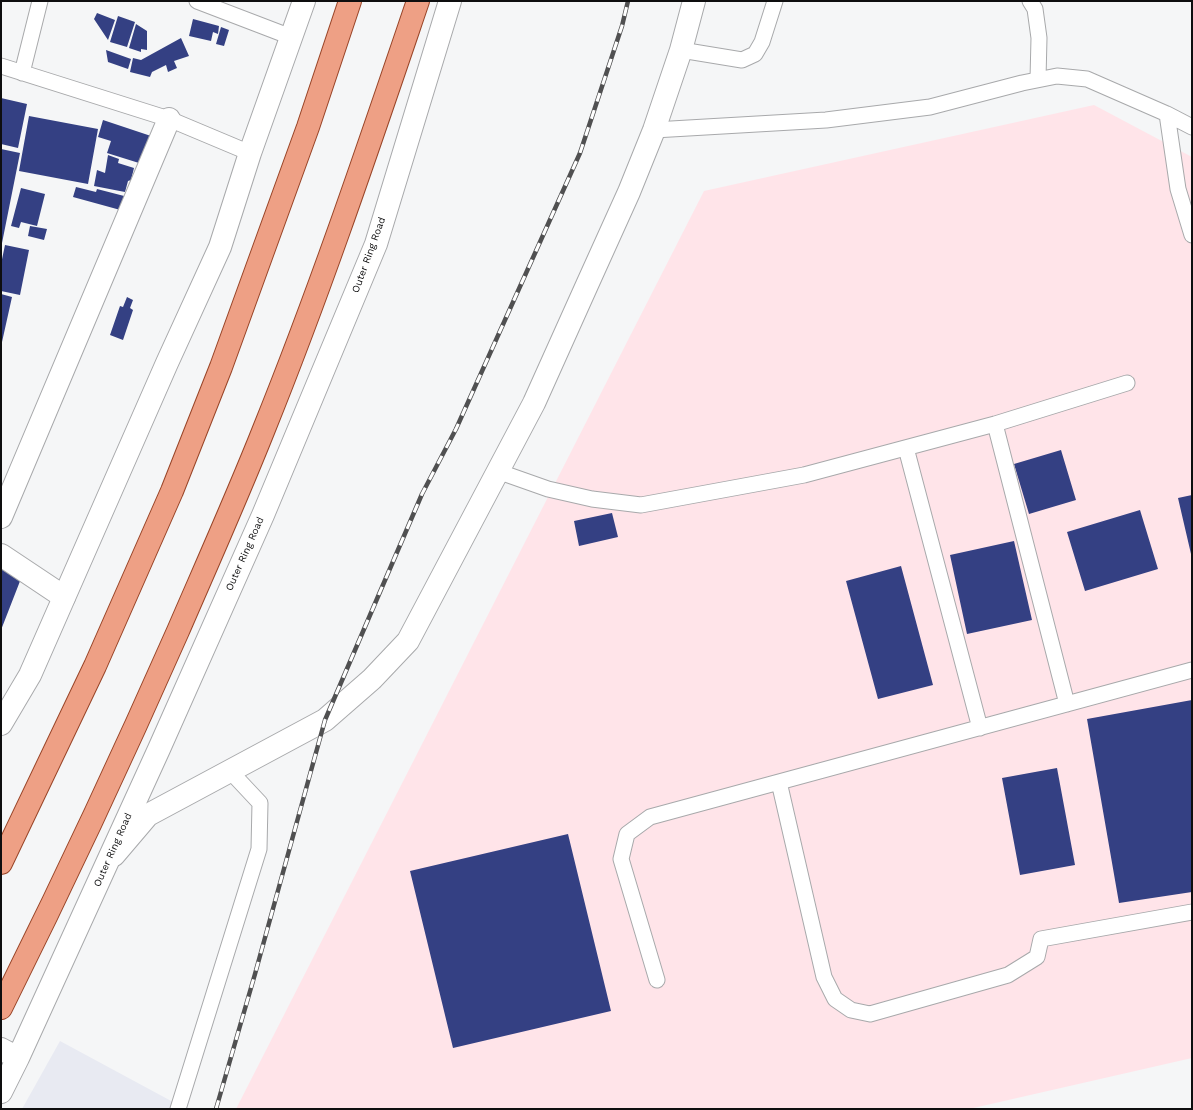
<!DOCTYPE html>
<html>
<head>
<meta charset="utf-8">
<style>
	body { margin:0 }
	#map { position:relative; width:1193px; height:1110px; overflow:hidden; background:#f5f6f7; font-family:"Work Sans",sans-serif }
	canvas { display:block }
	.frame { position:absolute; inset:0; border:2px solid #0e0e0f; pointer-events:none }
</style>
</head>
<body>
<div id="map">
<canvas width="1193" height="1110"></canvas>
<div class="frame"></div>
</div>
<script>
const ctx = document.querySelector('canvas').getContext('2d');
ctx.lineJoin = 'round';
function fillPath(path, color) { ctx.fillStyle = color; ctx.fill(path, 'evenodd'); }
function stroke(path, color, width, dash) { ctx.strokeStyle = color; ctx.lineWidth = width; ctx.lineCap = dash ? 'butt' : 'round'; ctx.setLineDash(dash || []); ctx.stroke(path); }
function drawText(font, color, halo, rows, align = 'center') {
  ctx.font = font + ' "Work Sans",sans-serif'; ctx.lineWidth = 4; ctx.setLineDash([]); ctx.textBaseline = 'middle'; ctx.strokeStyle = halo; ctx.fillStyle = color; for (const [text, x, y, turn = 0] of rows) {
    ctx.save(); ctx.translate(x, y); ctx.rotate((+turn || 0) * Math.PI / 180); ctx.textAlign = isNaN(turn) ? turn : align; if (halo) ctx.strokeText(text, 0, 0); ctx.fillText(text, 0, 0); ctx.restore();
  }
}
fillPath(new Path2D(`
	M 60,1041 L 186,1109 L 22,1109 Z`), '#e8eaf2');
fillPath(new Path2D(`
	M 1094,105 L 1192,157 L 1192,1058 L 969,1109 L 236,1109 L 704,191 Z`), '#ffe4e9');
fillPath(new Path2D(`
	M 97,13 L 115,20 L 108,40 L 94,19 Z
	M 118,16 L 135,22 L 127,47 L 110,42 Z
	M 193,19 L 219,26 L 218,34 L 213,32 L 211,41 L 189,36 Z
	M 136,24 L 147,31 L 147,50 L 141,49 L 141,52 L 129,48 Z
	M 221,27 L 229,30 L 224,46 L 216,44 Z
	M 181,38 L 189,56 L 174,61 L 177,68 L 168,72 L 166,65 L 152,72 L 150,77 L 130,72 L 133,58 L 141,60 Z
	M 106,50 L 131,59 L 128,69 L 108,62 Z
	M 1,98 L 27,104 L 18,148 L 1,144 Z
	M 29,116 L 98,129 L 88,184 L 19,171 Z
	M 103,120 L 154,137 L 139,163 L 107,153 L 111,141 L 98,137 Z
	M 1,149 L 20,153 L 2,243 L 1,243 Z
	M 108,155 L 119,159 L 118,163 L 134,168 L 131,180 L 128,181 L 125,192 L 94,186 L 97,170 L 105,173 Z
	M 76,187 L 96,192 L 97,189 L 128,197 L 124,211 L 73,197 Z
	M 21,188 L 45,194 L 37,226 L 21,222 L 19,228 L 11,226 Z
	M 30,226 L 47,229 L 44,240 L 28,236 Z
	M 5,245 L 29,250 L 20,295 L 1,291 L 1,264 Z
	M 1,294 L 12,297 L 2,342 L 1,342 Z
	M 127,297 L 133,300 L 130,308 L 133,310 L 123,340 L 110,335 L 120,306 L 123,307 Z
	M 1061,450 L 1076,500 L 1029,514 L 1014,464 Z
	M 1192,495 L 1192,554 L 1191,554 L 1178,498 Z
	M 1140,510 L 1158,569 L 1085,591 L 1067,532 Z
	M 612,513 L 618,537 L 579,546 L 574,521 Z
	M 1014,541 L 1032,620 L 967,634 L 950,555 Z
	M 901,566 L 933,685 L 878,699 L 846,581 Z
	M 1,568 L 22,576 L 1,630 Z
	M 1192,700 L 1192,892 L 1119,903 L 1087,719 Z
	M 1057,768 L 1075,865 L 1020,875 L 1002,778 Z
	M 568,834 L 611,1011 L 453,1048 L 410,871 Z`), '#344083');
const lane = new Path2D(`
	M 197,1 L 291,37
	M 1030,1 L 1035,9 L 1039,38 L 1038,79
	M 681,50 L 742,60 L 755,54 L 762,42 L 775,1
	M 1,66 L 169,119 L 250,153
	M 22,73 L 40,1
	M 1167,114 L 1178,189 L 1192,235
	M 654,130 L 826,120 L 930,107 L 1022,83 L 1057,76 L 1087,79 L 1167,114 L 1192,127
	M 995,424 L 1067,704
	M 906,448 L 980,728
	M 497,471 L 548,489 L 592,499 L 641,505 L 804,475 L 995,424 L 1127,383
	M 779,782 L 824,977 L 835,999 L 851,1010 L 870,1014 L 1008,975 L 1037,957 L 1041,939 L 1192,912
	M 657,980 L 621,859 L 627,834 L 650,817 L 1192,670
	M 178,1109 L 259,849 L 260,803 L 230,771`);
const street = new Path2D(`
	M 1,517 L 169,119
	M 1,555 L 64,597
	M 114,855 L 148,815 L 325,720 L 372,679 L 408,641 L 534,403 L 587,285 L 629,192 L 654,130 L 681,50 L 694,1`);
const secondary = new Path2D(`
	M 1,724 L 30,675 L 167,363 L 220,247 L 250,153 L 304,1
	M 1,1049 L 18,1058
	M 1,1092 L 18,1058 L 159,749 L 263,515 L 376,244 L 450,1`);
const primary = new Path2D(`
	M 1,863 L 95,666 L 172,491 L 221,367 L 308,127 L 350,1
	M 1,1008 C 63,884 122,758 178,631 C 207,564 237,497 264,429 C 321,288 369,145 418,1`);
stroke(lane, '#a8a9ab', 17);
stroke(street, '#a8a9ab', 24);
stroke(secondary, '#a8a9ab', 24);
stroke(primary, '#984427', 24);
stroke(lane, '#fff', 15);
stroke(street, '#fff', 22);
stroke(secondary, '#fff', 22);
stroke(primary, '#eea085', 22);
const rail = new Path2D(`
	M 216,1109 L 255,974 L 325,720 L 422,494 L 456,429 L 580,153 L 622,26 L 628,1`);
stroke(rail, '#505051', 4.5);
stroke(rail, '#fff', 3, [9]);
drawText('10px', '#0e0e0f', '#fff', [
	["Outer Ring Road",369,255,-70],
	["Outer Ring Road",245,554,-66],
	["Outer Ring Road",113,850,-66]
]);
</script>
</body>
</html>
